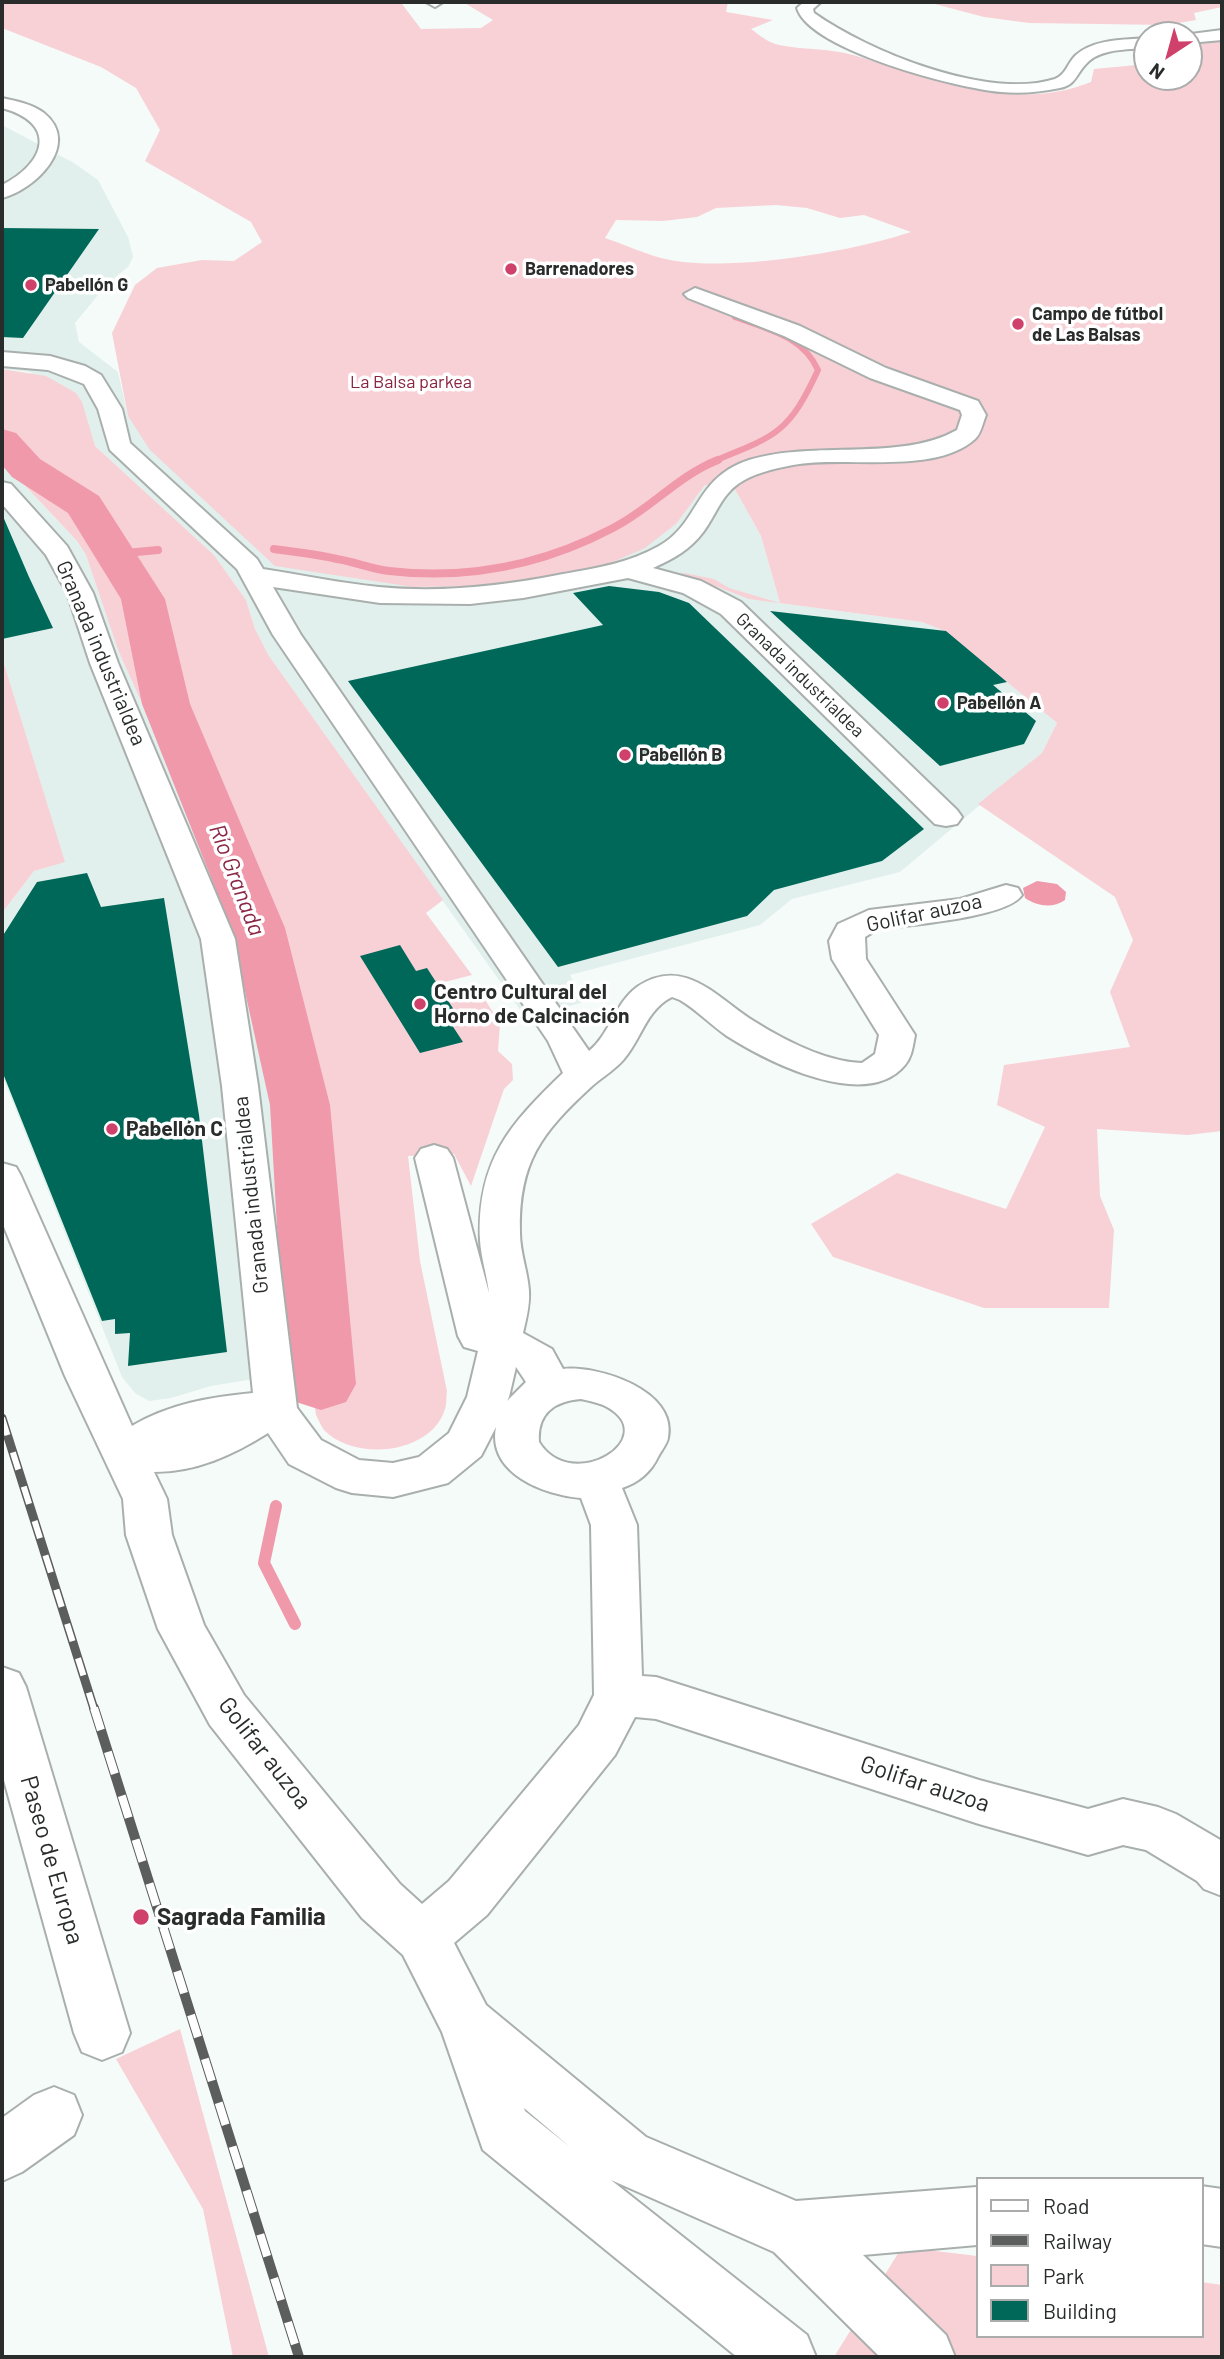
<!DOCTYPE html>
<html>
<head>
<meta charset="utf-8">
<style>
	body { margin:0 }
	#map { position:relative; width:1224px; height:2359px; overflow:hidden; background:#f5fbf9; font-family:Barlow,sans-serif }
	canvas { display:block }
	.frame { position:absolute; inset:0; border:4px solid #2a2c2c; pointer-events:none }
	.legend { position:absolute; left:976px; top:2177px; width:228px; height:161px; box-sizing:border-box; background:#fff; border:2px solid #aaabab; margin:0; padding:9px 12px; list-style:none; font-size:21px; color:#2a2c2c }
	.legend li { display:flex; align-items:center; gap:14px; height:35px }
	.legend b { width:35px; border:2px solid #aaabab }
	.north { position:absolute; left:1133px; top:21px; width:70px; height:70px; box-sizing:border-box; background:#fff; border:2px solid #aaabab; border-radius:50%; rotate:216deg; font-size:19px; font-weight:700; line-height:28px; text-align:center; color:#2a2c2c }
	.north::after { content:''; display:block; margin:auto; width:24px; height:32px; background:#cf416a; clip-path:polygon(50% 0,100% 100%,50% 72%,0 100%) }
</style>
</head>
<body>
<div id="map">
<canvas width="1224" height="2359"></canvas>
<div class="frame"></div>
<ul class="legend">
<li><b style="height:9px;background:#fff"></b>Road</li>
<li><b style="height:9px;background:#5b5e5d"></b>Railway</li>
<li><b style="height:19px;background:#f8d1d7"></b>Park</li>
<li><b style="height:19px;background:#006859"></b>Building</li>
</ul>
<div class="north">N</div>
</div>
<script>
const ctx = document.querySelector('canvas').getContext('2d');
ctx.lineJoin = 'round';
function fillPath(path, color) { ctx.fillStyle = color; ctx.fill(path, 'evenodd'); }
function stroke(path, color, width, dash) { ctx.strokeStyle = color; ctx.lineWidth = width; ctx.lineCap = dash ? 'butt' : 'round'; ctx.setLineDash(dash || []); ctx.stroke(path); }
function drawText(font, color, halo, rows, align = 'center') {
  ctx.font = font + ' Barlow,sans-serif'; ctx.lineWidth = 7; ctx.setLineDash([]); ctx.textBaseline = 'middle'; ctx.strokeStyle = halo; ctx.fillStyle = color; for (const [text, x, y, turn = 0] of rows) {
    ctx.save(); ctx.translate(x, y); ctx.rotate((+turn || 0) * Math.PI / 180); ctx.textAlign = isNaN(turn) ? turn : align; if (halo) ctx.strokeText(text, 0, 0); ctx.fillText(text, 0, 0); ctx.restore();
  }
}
fillPath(new Path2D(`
	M 2,125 L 74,163 L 98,180 L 128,237 L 133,257 L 128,267 L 108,283 L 75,323 L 79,342 L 118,372 L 128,416 L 413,587 L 481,586 L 547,577 L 677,523 L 705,485 L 732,484 L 761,536 L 780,603 L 922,622 L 946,631 L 1057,723 L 1042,753 L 900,872 L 792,899 L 760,925 L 570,975 L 584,1002 L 526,1018 L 269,656 L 255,629 L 246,600 L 214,555 L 95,446 L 30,372 L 2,369 Z
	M 2,461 L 77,541 L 86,555 L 118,650 L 194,820 L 240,932 L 271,1107 L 310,1370 L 211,1386 L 171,1398 L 149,1401 L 135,1393 L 122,1377 L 2,1075 L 2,913 L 34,871 L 64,861 L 2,657 Z`), '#e1f0ec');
fillPath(new Path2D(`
	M 2,2 L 394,2 L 402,4 L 421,29 L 481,28 L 493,20 L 463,2 L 728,2 L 726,12 L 773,20 L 751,29 C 759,35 769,43 779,45 C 803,50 828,48 853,55 C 930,77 1011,114 1091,82 L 1094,69 L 1147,64 L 1147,77 L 1189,77 L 1189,45 L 1222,41 L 1222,1131 L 1188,1135 L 1097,1129 L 1100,1196 L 1114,1230 L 1109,1308 L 984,1308 L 833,1257 L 811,1224 L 897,1173 L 1006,1209 L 1045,1127 L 997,1105 L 1004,1065 L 1130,1047 L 1110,992 L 1133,940 L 1115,897 L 978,804 L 1042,753 L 1057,723 L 945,631 L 922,622 L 749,599 L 679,572 L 714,579 L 729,588 L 780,603 L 761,536 L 732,484 L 705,485 L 677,523 L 645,548 L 606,565 L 547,577 L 481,586 L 413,587 L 275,566 L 150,450 L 128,416 L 112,333 L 135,285 L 157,268 L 202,260 L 234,261 L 262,242 L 251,222 L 145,161 L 160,130 L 136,88 L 101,67 L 2,28 ZM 776,205 L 807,208 L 840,218 L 864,215 L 911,232 C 852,252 722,274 661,258 C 642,253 624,244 605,238 L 616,220 L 663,221 L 697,217 L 716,208 Z
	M 927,2 L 1222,2 L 1222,7 L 1194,13 L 1196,20 L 1167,25 L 1029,23 L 984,17 Z
	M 2,369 L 46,376 L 76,393 L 82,402 L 95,446 L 214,555 L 246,600 L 255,629 L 269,656 L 443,900 L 426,913 L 472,975 L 437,984 L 445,996 L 478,989 L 500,1023 L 498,1051 L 512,1064 L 513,1080 L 504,1089 L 471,1186 L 454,1154 L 408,1156 L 420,1261 L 447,1391 C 446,1397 447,1406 444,1412 C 428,1455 353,1461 324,1430 C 321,1426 318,1419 316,1415 L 271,1107 L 240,933 L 194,820 L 118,650 L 86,555 L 77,541 L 2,461 Z
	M 2,657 L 65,862 L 34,871 L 2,913 Z
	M 180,2029 L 269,2357 L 233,2357 L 203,2209 L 116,2059 Z
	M 902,2247 L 977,2256 L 977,2336 L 1201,2336 L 1201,2282 L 1222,2285 L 1222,2357 L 834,2357 Z`), '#f8d1d7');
fillPath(new Path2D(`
	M 1037,881 L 1057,884 L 1066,892 L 1065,900 C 1052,909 1037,906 1025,898 L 1023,888 Z`), '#f099aa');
stroke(new Path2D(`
	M 714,461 C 776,436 789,433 818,370 C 803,336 767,329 735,317`), '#f099aa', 6);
stroke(new Path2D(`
	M 274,549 C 295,552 317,554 337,559 C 355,562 372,569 389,571 C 467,580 542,565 611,529 C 650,510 677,476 718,460
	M 115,554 L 158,550`), '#f099aa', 8);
stroke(new Path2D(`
	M 276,1506 L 264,1563 L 295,1624`), '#f099aa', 12);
fillPath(new Path2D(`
	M 2,429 L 16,433 L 40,459 L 99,496 L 165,599 L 190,704 L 285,928 L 330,1105 L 356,1384 L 346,1402 L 321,1410 L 296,1402 L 286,1384 L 270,1105 L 231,928 L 142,704 L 121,599 L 68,513 L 12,477 L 2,465 Z`), '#f099aa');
fillPath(new Path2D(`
	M 2,228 L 99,229 L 23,338 L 2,337 Z
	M 2,514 L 29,577 L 53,628 L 2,639 Z
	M 609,586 L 659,592 L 689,603 L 924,829 L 882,861 L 774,890 L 747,916 L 558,967 L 348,681 L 603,625 L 573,593 Z
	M 770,611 L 946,631 L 1007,682 L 993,685 L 1036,721 L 1024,744 L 940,766 Z
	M 87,873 L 101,907 L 164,898 L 199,1115 L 227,1352 L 128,1366 L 130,1333 L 115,1334 L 115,1319 L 102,1321 L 2,1071 L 2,937 L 37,882 Z
	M 400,945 L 416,971 L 427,968 L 445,996 L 456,1013 L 446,1016 L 463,1042 L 420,1053 L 360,956 Z`), '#006859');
const minor = new Path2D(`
	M 426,2 L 443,2 L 435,7 Z
	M 804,2 L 821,2 L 813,9 L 814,13 C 869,52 988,100 1055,79 C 1066,75 1068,62 1076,55 C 1094,39 1124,40 1147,38 L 1147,48 C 1128,50 1100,48 1086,64 C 1076,74 1076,85 1060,88 C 1040,92 1021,94 1001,92 C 960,89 809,50 797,8 Z
	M 1222,30 L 1222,40 L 1189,43 L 1189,35 L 1183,35 Z
	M 2,98 C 16,101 32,104 44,113 C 82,144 35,190 2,198 L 2,185 C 46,163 58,123 2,108 Z
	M 695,288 L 800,326 L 886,368 L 978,401 L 986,415 C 983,422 981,434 975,439 C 934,476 844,455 793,465 C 774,469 753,473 738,484 C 722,495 715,516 704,531 C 690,550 673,559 653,568 L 701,581 L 741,602 L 957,810 L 962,817 L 957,824 L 946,826 L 935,824 L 721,614 L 683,593 L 628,578 L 523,598 L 470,604 L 380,603 L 273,587 L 301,635 L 589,1051 C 610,1034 615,1003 637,987 C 684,955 717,998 752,1020 C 782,1039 826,1062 862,1063 L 875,1054 L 879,1035 L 832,959 L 829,941 L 838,924 L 869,910 L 960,899 L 1006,885 L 1018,888 L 1022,895 C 1007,918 907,925 878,929 L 865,937 L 866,959 L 915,1035 C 913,1045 912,1057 905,1065 C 866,1112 768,1062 727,1036 C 711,1025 697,1010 680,1000 L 672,997 C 646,1010 642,1038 624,1059 C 615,1070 602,1077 591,1087 C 541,1133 518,1163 520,1233 C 520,1253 528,1272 529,1291 C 530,1305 526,1320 523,1333 L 552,1349 L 563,1369 C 597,1365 678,1390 668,1438 C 667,1444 661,1451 658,1457 C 651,1472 638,1483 622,1488 L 637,1525 L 642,1676 L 656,1677 L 979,1780 L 1088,1809 L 1123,1799 L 1158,1807 L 1176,1814 L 1222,1841 L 1222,1896 L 1204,1889 L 1197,1881 L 1146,1850 L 1123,1845 L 1088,1855 L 979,1824 L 656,1719 L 635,1717 L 615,1755 L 487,1915 L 454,1943 L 486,2005 L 646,2137 L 796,2201 L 977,2187 L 977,2245 L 863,2255 L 946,2335 L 955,2357 L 880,2357 L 774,2252 L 611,2180 L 807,2335 L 816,2357 L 737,2357 L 483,2150 L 442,2032 L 403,1955 L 362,1918 L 210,1725 L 158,1629 L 126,1535 L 123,1499 L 65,1376 L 2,1222 L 2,1163 L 16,1167 L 21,1176 L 132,1426 C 169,1404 210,1397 253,1393 L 222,1086 L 201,939 L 90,663 L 67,593 L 46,555 L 2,504 L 2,482 L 11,484 L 67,546 L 93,593 L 118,663 L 235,939 L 258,1086 L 297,1408 L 321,1440 L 359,1460 L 393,1463 L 419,1457 L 449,1433 L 467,1397 L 478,1351 L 464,1347 L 458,1336 L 415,1158 L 421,1149 L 434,1145 L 447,1149 L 453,1158 L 489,1293 C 487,1275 481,1258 480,1240 C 477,1161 509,1125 563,1073 L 548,1041 L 273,635 L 237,569 L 110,450 L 98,409 L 84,384 L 48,370 L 2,366 L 2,352 L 50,356 L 85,366 L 101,375 L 122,409 L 130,443 L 257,559 L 263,569 C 302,575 340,583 379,587 C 440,593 503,586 563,574 C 597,568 629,563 659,546 C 700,523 694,478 749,460 C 814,440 900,462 957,430 L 962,415 L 960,410 L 870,378 L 784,336 L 688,298 L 684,294 ZM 516,1367 L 526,1382 L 507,1401 L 509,1397 ZM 581,1399 C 589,1401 600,1403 607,1407 C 663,1438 572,1495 539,1442 C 537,1413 555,1401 581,1399 ZM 496,1427 C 487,1474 545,1495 581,1498 L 591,1525 L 594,1695 L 579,1725 L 449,1881 L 422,1904 L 400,1884 L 244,1695 L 204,1625 L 172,1535 L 167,1499 L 154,1472 C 196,1472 233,1455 268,1433 L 289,1464 L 336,1488 L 352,1493 L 393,1497 L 448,1483 L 481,1456 ZM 524,2108 L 570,2147 L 525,2111 Z
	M 2,1667 L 19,1673 L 26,1687 L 130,2033 L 122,2052 L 102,2060 L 82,2052 L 74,2033 L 2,1773 Z
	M 54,2087 L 74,2095 L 82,2115 L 74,2135 L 22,2172 L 2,2181 L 2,2118 L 34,2095 Z
	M 1201,2186 L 1222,2189 L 1222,2247 L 1201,2244 Z`);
stroke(minor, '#a9afad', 4);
fillPath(minor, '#fff');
const railFar1 = new Path2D(`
	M 2,1418 L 94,1709`);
const rail = new Path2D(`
	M 94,1708 L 299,2357`);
stroke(railFar1, '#5b5e5d', 9);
stroke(rail, '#5b5e5d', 10);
stroke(railFar1, '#fff', 6, [18]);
stroke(rail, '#fff', 8, [23]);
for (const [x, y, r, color] of [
	[511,269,7,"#cf416a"],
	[31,285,7,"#cf416a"],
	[1018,324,7,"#cf416a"],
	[943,703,7,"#cf416a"],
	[625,755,7,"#cf416a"],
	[420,1004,7,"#cf416a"],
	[112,1129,7,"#cf416a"],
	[141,1917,9,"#cf416a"]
]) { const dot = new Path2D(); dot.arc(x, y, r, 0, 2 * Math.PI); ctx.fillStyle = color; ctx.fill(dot); stroke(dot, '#fff', 2.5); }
drawText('bold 18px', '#2a2c2c', '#fff', [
	["Barrenadores",525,269],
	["Pabellón G",45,285],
	["Campo de fútbol",1032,314],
	["de Las Balsas",1032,335],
	["Pabellón A",957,703],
	["Pabellón B",639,755]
], 'left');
drawText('18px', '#892442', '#fff', [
	["La Balsa parkea",411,382]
]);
drawText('18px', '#2a2c2c', '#fff', [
	["Granada industrialdea",800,675,44]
]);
drawText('21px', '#2a2c2c', '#fff', [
	["Granada industrialdea",101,653,67],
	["Golifar auzoa",924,913,-12],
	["Granada industrialdea",251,1195,-96]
]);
drawText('bold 21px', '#2a2c2c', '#fff', [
	["Centro Cultural del",434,992],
	["Horno de Calcinación",434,1016],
	["Pabellón C",126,1129]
], 'left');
drawText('italic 23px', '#8b2644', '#fff', [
	["Río Granada",237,880,69]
]);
drawText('24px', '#2a2c2c', '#fff', [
	["Golifar auzoa",265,1753,52],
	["Golifar auzoa",925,1784,18],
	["Paseo de Europa",52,1860,74]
]);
drawText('bold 24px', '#2a2c2c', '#fff', [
	["Sagrada Familia",157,1917]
], 'left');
</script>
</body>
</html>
